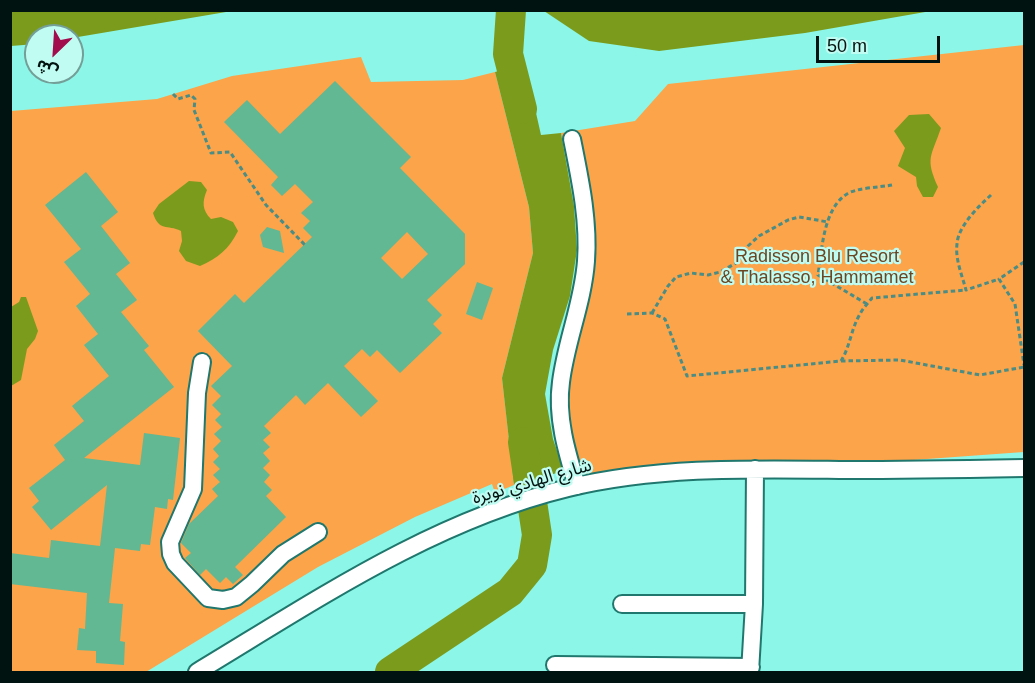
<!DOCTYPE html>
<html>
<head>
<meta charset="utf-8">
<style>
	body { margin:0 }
	#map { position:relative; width:1035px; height:683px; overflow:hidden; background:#8cf7e8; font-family:Helvetica,"Noto Sans Arabic",sans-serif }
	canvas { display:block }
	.frame { position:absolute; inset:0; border:12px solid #001310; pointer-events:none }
	.north { position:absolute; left:24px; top:24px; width:60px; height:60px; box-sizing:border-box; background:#c0fcf2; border:2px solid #739f98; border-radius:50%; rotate:205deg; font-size:16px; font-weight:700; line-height:24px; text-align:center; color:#001310 }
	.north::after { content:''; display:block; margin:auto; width:21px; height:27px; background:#a20d4e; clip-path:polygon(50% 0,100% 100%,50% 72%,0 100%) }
	.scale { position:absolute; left:816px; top:36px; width:124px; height:27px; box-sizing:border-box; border:3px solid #001310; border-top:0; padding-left:8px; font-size:18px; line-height:21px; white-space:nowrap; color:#001310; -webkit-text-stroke:4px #c0fcf2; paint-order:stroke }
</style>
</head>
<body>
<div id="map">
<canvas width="1035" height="683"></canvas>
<div class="frame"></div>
<div class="north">ش</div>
<div class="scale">50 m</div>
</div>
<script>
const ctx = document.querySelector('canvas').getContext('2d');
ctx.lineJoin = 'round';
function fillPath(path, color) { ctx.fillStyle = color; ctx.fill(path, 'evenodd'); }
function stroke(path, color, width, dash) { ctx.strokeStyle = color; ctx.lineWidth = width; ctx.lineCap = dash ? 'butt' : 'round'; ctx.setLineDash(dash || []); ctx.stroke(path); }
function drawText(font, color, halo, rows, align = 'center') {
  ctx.font = font + ' Helvetica,"Noto Sans Arabic",sans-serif'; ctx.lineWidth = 4.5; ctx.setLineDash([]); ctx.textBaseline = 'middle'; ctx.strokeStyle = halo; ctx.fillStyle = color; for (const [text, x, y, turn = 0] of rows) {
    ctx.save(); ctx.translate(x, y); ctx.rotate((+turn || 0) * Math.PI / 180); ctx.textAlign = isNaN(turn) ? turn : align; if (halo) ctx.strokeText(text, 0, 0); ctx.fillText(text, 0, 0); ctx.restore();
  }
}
fillPath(new Path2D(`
	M 1024,45 L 1024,452 L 580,484 L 561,437 L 584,251 L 561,133 L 635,121 L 668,84 Z
	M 361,57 L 371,82 L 463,80 L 495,72 L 529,207 L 533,253 L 502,378 L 514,485 L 495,493 L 492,484 L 415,517 L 318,567 L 146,672 L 11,672 L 11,111 L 157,99 L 232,76 Z`), '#fba44a');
fillPath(new Path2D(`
	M 11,10 L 232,10 L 232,11 L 72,38 L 72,36 L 36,36 L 36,44 L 11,46 Z
	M 544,11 L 931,11 L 805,33 L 659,51 L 589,41 Z
	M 525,64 L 541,135 L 561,133 L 574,206 L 577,250 L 570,296 L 553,350 L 545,394 L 553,439 L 564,471 L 514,485 L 502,378 L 533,253 L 529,207 L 495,72 Z
	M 929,114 L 941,128 C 931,157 925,158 938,187 L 933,197 L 923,197 L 917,186 L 916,177 L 898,166 L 905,148 L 894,131 L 909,115 Z
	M 189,181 L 201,182 L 207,190 C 202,202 202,210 211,219 L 221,217 L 233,222 L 238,231 C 229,249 218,258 200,266 L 186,261 L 179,251 L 182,241 L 181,231 C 167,224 159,232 153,213 L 159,204 Z
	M 21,297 L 26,297 L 38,331 L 35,339 L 27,349 L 21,380 L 11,386 L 11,307 L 19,302 Z`), '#7b9b1d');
stroke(new Path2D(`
	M 511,10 L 508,54 L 522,109
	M 390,672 L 510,592 L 532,565 L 537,535 L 523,442`), '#7b9b1d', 30);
fillPath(new Path2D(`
	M 335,81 L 411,157 L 400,168 L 465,234 L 465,264 L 427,300 L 442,315 L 433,324 L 442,333 L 400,373 L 377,350 L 370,357 L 362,349 L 344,366 L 378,401 L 361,417 L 328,383 L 305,405 L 296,395 L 264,426 L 271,433 L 263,440 L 270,447 L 263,453 L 270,461 L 263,468 L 270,475 L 264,482 L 272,490 L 266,496 L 286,517 L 235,567 L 243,575 L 233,584 L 226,577 L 220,583 L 206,569 L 200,575 L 185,558 L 191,553 L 181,543 L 189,524 L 218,496 L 212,489 L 220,482 L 213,475 L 220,469 L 213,462 L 219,456 L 213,449 L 221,441 L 214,434 L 222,427 L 215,420 L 221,414 L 212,405 L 221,396 L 211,386 L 232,366 L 198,331 L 235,294 L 244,303 L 312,237 L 303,228 L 310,221 L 301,213 L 313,202 L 295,184 L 282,196 L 271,185 L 278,177 L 224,122 L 247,100 L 280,134 ZM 407,232 L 428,254 L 402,279 L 381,258 Z
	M 86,172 L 118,212 L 101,226 L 130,263 L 116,274 L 137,300 L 121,312 L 149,346 L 144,350 L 174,387 L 84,458 L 140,465 L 144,433 L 180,438 L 173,500 L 168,499 L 167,509 L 155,507 L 150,545 L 141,544 L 140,551 L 115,548 L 109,603 L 123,604 L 120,641 L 125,642 L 124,665 L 96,663 L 96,651 L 77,650 L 79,628 L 85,629 L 87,593 L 10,584 L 10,553 L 49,558 L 51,540 L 100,546 L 107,485 L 51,530 L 32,507 L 39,501 L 29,488 L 65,460 L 54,445 L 84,421 L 72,406 L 109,376 L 84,345 L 98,334 L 76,306 L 90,294 L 64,262 L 81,249 L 45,205 Z
	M 267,227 L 280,231 L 284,253 L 263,247 L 260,235 Z
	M 477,282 L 493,288 L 482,320 L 466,314 Z`), '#61b892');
const minor = new Path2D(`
	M 572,139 C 580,179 589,220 586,261 C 583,303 566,341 561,382 C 556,417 567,453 577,486
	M 202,362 L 197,393 L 193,489 L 170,542 L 171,554 L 175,563 L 208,598 L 223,600 L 236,597 L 252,584 L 283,554 L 318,532
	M 622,604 L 754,604
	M 555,665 L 751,667
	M 197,672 C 315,601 432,521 568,488 C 659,466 755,469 848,470 C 907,470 966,469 1024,468
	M 750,672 L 754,604 L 755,469`);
stroke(minor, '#1f776d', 20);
stroke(new Path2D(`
	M 173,94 L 178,99 L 191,95 L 195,99 L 194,110 L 211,153 L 230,152 L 266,205 L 305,245
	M 991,195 C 979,206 958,226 957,244 C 955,259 962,275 966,290 L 999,279
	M 1024,262 L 999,279 L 1015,304 L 1024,365
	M 867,304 L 818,275 C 822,250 823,209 847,194 C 855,188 882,187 892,185
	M 652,313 L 668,286 L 676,277 L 691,273 L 708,275 L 720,272 L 738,262 L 748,246 L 759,236 L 788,220 L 799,217 L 828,222
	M 627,314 L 652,313 L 665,319 L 687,376 L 841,361 C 850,347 851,329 860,314 C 863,308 868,303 872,298 L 966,290
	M 841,361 L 900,360 L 980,375 L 1024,367`), '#4b8d84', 3, [4.5, 3]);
stroke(minor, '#fff', 16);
drawText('18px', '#6b4622', '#c0fcf2', [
	["Radisson Blu Resort",817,257],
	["& Thalasso, Hammamet",817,278]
]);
drawText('18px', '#001310', '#c0fcf2', [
	["شارع الهادي نويرة",532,482,-16]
]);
</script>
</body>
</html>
